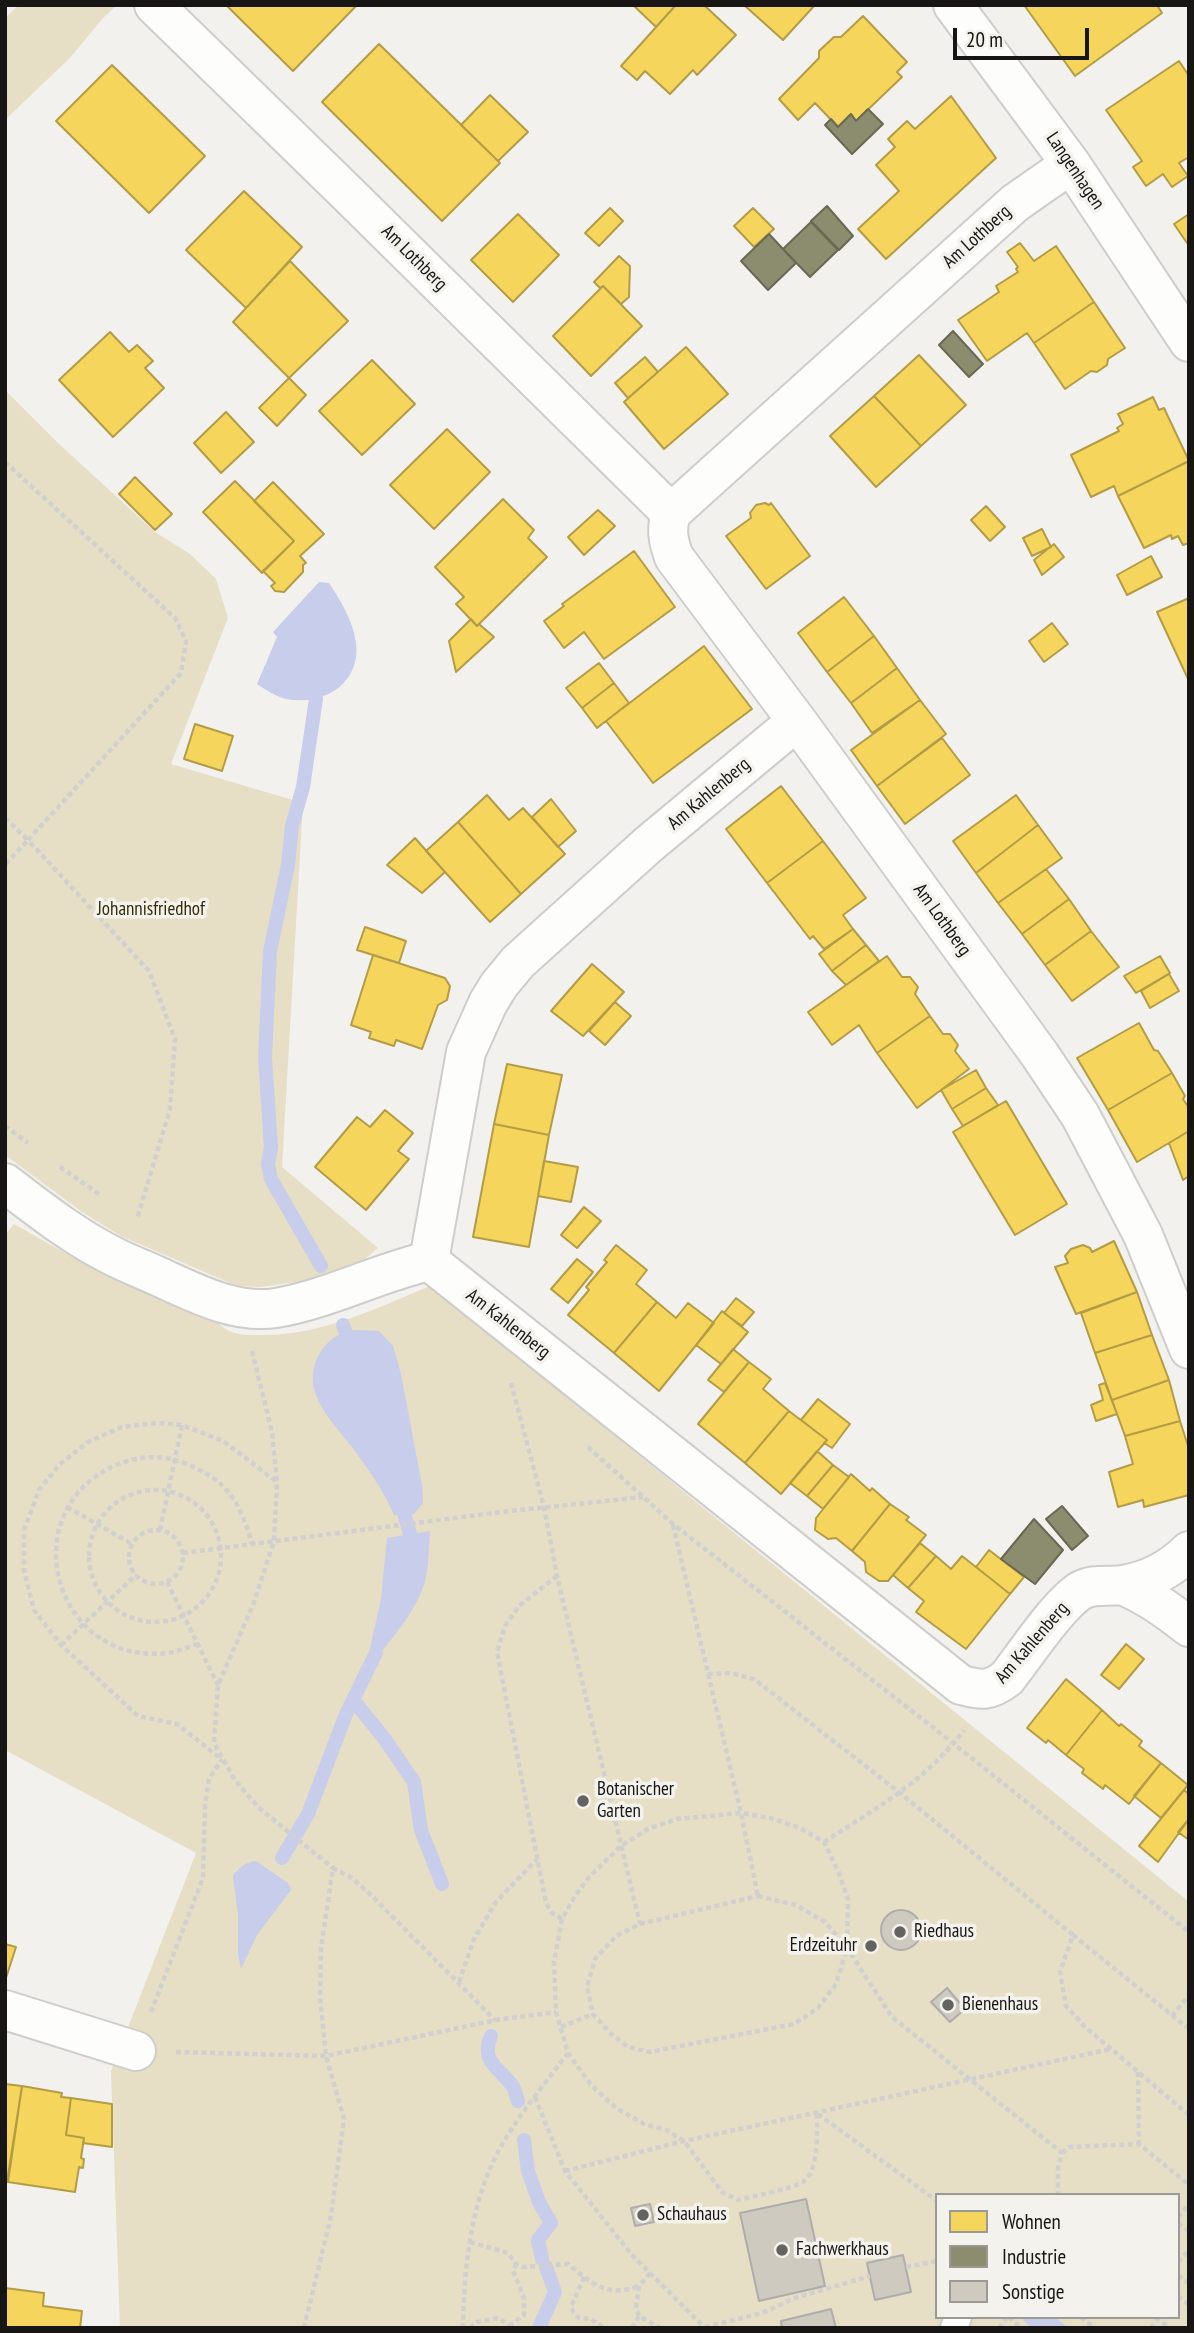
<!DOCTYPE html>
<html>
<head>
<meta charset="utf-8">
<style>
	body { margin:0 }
	#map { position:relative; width:1194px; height:2333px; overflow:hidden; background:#f3f1ee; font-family:"PT Sans Narrow",sans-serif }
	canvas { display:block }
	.frame { position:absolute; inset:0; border:7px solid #171614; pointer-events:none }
	.legend { position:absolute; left:935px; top:2193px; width:245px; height:126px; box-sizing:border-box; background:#f4f2ed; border:2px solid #9c9a96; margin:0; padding:9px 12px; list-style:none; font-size:21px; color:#171614 }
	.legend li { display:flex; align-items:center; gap:14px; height:35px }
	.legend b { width:35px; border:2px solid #9c9a96 }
	.scale { position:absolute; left:953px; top:28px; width:136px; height:32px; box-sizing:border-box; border:4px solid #171614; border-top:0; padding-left:9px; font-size:21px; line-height:24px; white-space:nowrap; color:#171614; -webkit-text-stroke:5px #f4f2ed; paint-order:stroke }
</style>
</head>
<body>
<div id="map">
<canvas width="1194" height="2333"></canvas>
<div class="frame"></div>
<ul class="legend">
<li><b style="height:19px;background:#f6d55c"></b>Wohnen</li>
<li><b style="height:19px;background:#8c8c6e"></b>Industrie</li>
<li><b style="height:19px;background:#cecac0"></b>Sonstige</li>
</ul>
<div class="scale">20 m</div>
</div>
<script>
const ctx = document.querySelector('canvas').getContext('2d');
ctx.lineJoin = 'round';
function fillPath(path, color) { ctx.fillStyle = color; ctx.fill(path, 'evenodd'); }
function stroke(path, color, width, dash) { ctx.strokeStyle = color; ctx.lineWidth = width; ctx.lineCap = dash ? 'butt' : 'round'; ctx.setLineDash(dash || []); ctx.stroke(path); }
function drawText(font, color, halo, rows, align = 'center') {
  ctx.font = font + ' "PT Sans Narrow",sans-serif'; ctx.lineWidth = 7; ctx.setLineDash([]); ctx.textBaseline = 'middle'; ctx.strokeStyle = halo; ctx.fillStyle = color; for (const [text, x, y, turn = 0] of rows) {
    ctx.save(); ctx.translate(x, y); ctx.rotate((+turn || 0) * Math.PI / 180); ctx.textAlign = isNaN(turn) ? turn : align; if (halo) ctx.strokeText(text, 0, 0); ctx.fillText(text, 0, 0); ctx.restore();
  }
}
fillPath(new Path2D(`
	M 19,5 L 117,5 L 102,19 L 70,58 L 5,120 L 5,18 Z
	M 5,390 L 58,443 L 155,532 L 190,554 L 216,579 L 228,618 L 171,764 L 303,803 L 282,1167 L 378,1248 L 359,1264 L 303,1281 L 261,1287 L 237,1286 L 121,1236 L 82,1212 L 5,1155 Z
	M 14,1224 L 86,1265 L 218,1323 C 222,1326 227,1331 232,1332 C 241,1336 254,1335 264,1335 C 322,1335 377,1308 430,1286 L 1189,1902 L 1189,2328 L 120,2328 L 111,2071 L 196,1853 L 5,1750 L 5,1235 ZM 937,2195 L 1178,2195 L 1178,2317 L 937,2317 Z`), '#e7dec6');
fillPath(new Path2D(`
	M 319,582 L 329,583 C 342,602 360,633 356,657 C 351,691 316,705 286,699 C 275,696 266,690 257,684 L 277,637 L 273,632 Z
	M 379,1331 L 393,1346 L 401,1374 L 422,1485 L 423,1503 L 414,1514 L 394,1515 C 384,1491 367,1467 351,1446 C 339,1430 321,1412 315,1392 C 307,1368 322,1339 346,1332 C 356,1329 369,1331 379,1331 Z
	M 430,1531 C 429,1547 429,1565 425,1581 C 416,1614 388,1641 369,1669 L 368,1657 L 381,1599 L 387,1538 Z
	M 256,1861 L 288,1883 L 291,1890 L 257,1935 L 241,1969 L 238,1954 L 238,1915 L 233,1876 C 239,1868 245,1862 256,1861 Z
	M 1025,2317 L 1055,2317 L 1068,2328 L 1032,2328 L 1023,2320 Z`), '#c7cdea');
const homes = new Path2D(`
	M 226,5 L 357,5 L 293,71 Z
	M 633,5 L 676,5 L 656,27 Z
	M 676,5 L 704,5 L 736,35 L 697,75 L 693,70 L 670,94 L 645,71 L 637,80 L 621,66 Z
	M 744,5 L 815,5 L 783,40 Z
	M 1024,5 L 1157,5 L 1162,13 L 1075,76 Z
	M 863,16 L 907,62 L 897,72 L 902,77 L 856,121 L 851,114 L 838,127 L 815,103 L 798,120 L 779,99 L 819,58 L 819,51 L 834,37 L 841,37 Z
	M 379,44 L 500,163 L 442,221 L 322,102 Z
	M 1179,61 L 1189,76 L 1189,157 L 1179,163 L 1188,176 L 1172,187 L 1163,174 L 1146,186 L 1133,167 L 1142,161 L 1106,110 Z
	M 112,65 L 205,156 L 149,213 L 56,121 Z
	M 490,95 L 528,132 L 498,161 L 461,125 Z
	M 951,96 L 996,158 L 886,259 L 858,229 L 899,191 L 876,165 L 895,147 L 888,139 L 907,121 L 915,129 Z
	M 244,191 L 302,247 L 246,308 L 186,250 Z
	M 610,208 L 623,221 L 599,246 L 585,233 Z
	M 753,208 L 774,229 L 754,247 L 734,226 Z
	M 518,214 L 559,255 L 513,302 L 471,260 Z
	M 1189,214 L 1189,246 L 1174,224 Z
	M 1020,243 L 1034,261 L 1056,246 L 1094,302 L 1034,343 L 1027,333 L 987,361 L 958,320 L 999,292 L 996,286 L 1018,272 L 1016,269 L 1018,267 L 1007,252 Z
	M 619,256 L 630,266 L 629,297 L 621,304 L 603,286 L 600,288 L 594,282 Z
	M 290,261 L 348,321 L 289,378 L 233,322 Z
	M 603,286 L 642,326 L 591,376 L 553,336 Z
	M 1094,302 L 1125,348 L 1108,359 L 1107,365 L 1097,372 L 1091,371 L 1065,389 L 1034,343 Z
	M 110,332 L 129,352 L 137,345 L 153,361 L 145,368 L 164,388 L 113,437 L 59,380 Z
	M 686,347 L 728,394 L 664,449 L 624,402 Z
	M 919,355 L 966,405 L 921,446 L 874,396 Z
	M 645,357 L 658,372 L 628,398 L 615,383 Z
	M 372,360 L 415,404 L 362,455 L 319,411 Z
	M 289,378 L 306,395 L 277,426 L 259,408 Z
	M 874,396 L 921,446 L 876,487 L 830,436 Z
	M 1153,397 L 1159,410 L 1164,408 L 1189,461 L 1118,496 L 1114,486 L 1091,497 L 1071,455 L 1119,431 L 1117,428 L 1123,424 L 1118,414 Z
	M 226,412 L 254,442 L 221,473 L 194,443 Z
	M 447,429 L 490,472 L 434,529 L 390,485 Z
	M 1189,461 L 1189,543 L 1183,545 L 1178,536 L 1172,539 L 1171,535 L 1144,548 L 1118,496 Z
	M 135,477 L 172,514 L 155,530 L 119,494 Z
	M 235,481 L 294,541 L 262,573 L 203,512 Z
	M 273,482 L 324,534 L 300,556 L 306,563 L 303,565 L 303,572 L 284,592 L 275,591 L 271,586 L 275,583 L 263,571 L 294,541 L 254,501 Z
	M 503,499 L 534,530 L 528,538 L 547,557 L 477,626 L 456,604 L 464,597 L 435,567 Z
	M 765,503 L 769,505 L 771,503 L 810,556 L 766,589 L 726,536 L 751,518 L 750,513 L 756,505 Z
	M 986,506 L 1005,527 L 990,541 L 971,520 Z
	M 598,510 L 615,526 L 584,555 L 568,537 Z
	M 1042,529 L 1051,547 L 1032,556 L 1023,538 Z
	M 1054,544 L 1064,557 L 1042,575 L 1034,560 Z
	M 634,551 L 675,607 L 604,659 L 584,632 L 564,648 L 544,621 L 564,606 L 562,604 Z
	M 1151,556 L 1162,577 L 1127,595 L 1117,575 Z
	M 844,597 L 874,636 L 827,672 L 798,633 Z
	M 1189,598 L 1189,679 L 1188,679 L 1157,612 Z
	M 471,619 L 477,626 L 479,624 L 494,637 L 456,672 L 449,641 Z
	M 1052,623 L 1068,644 L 1044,662 L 1029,641 Z
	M 874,636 L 897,668 L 851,703 L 827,672 Z
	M 704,646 L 752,709 L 653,783 L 606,721 Z
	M 599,663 L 614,683 L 582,708 L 566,688 Z
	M 897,668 L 920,700 L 872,733 L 851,703 Z
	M 614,683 L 629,703 L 597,728 L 582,708 Z
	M 920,700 L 946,734 L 877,786 L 851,750 Z
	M 195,724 L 233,736 L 222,771 L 184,759 Z
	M 942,738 L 970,775 L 905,824 L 877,786 Z
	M 781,786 L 823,841 L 767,883 L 726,829 Z
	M 487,795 L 509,820 L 523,808 L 565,854 L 521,894 L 458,822 Z
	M 1016,795 L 1038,825 L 976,873 L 953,841 Z
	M 551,799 L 576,831 L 558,847 L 532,817 Z
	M 458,822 L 521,894 L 490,922 L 426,851 Z
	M 1038,825 L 1062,858 L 998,903 L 976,873 Z
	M 415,838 L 445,872 L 422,893 L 387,865 Z
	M 823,841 L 866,898 L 843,915 L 853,929 L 824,949 L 813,936 L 810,939 L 767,883 Z
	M 1046,869 L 1069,899 L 1022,934 L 998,903 Z
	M 1069,899 L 1091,931 L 1045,965 L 1022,934 Z
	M 365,927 L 406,941 L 399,963 L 357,950 Z
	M 853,929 L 866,945 L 832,971 L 819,954 Z
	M 1091,931 L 1119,967 L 1072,1001 L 1045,965 Z
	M 866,945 L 879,961 L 846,985 L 832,971 Z
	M 373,955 L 445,978 L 450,986 L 447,1000 L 438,1005 L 422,1049 L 396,1040 L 394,1046 L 369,1038 L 371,1032 L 351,1025 Z
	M 887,956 L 902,977 L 910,977 L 918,987 L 915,994 L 930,1016 L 877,1053 L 859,1025 L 832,1045 L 808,1012 Z
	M 1160,956 L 1170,973 L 1136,993 L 1124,976 Z
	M 592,964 L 624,992 L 583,1036 L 551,1011 Z
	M 1169,974 L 1179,991 L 1150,1008 L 1141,991 Z
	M 615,1002 L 631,1016 L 605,1045 L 589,1031 Z
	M 930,1016 L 943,1034 L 950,1034 L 958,1045 L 955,1051 L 969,1069 L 917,1108 L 877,1053 Z
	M 1139,1023 L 1154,1050 L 1158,1051 L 1172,1073 L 1108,1110 L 1077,1058 Z
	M 507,1064 L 562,1075 L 549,1135 L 494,1124 Z
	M 976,1070 L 986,1088 L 952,1109 L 941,1090 Z
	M 1172,1073 L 1185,1096 L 1183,1099 L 1189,1108 L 1189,1131 L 1137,1162 L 1108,1110 Z
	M 986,1088 L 998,1105 L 963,1126 L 952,1109 Z
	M 1006,1101 L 1067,1204 L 1015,1235 L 953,1132 Z
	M 385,1110 L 413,1133 L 398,1151 L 409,1159 L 366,1210 L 315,1167 L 357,1117 L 370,1127 Z
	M 494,1124 L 549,1135 L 529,1247 L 473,1237 Z
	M 1189,1131 L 1189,1176 L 1183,1180 L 1169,1143 Z
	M 544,1161 L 578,1167 L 571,1202 L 538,1196 Z
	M 584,1207 L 601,1221 L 577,1248 L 561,1235 Z
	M 1114,1241 L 1137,1292 L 1076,1314 L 1055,1267 L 1068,1263 L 1065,1256 L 1071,1249 L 1083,1245 L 1090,1248 L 1092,1252 Z
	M 616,1245 L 647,1270 L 636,1284 L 657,1302 L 614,1353 L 568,1315 L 589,1290 L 586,1287 L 607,1262 L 604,1260 Z
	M 577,1259 L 593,1272 L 568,1303 L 551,1289 Z
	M 1137,1292 L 1152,1335 L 1095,1353 L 1081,1313 Z
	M 736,1298 L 754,1312 L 742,1326 L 724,1313 Z
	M 657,1302 L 676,1318 L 688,1303 L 714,1323 L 659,1391 L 614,1353 Z
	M 722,1311 L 748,1332 L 721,1364 L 696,1345 Z
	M 1152,1335 L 1169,1380 L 1112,1400 L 1095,1353 Z
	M 733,1349 L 749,1362 L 724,1392 L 708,1380 Z
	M 749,1362 L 771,1379 L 763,1389 L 789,1411 L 745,1463 L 698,1424 Z
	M 1169,1380 L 1180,1421 L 1125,1436 L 1112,1400 Z
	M 1105,1383 L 1117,1414 L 1096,1421 L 1091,1405 L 1103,1400 L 1099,1385 Z
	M 818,1399 L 850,1424 L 832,1448 L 824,1443 L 827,1440 L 801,1420 Z
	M 789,1411 L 827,1440 L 781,1494 L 745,1463 Z
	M 1180,1421 L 1189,1449 L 1189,1495 L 1144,1507 L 1143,1500 L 1118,1507 L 1109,1472 L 1133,1464 L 1125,1436 Z
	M 817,1451 L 833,1465 L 807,1496 L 790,1483 Z
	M 833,1465 L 849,1477 L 823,1509 L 807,1496 Z
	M 851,1474 L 870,1491 L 872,1488 L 890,1504 L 852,1551 L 836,1538 L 828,1539 L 815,1530 L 816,1518 Z
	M 890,1504 L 909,1517 L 906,1520 L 926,1535 L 888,1581 L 879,1581 L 866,1572 L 865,1562 L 852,1551 Z
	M 920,1543 L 936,1556 L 908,1588 L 893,1575 Z
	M 989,1550 L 1024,1577 L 1010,1594 L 976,1567 Z
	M 936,1556 L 951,1569 L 962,1556 L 1010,1594 L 966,1649 L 916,1612 L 924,1601 L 908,1588 Z
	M 1126,1644 L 1144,1659 L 1119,1689 L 1101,1675 Z
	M 1066,1679 L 1102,1710 L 1066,1755 L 1048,1740 L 1046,1743 L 1027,1728 Z
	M 1102,1710 L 1119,1726 L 1121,1724 L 1142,1741 L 1139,1746 L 1161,1763 L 1129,1804 L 1105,1785 L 1103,1789 L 1082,1773 L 1084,1769 L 1066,1755 Z
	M 1161,1763 L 1188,1785 L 1161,1818 L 1134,1796 Z
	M 1184,1790 L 1189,1794 L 1189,1819 L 1158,1862 L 1139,1846 Z
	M 1189,1819 L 1189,1840 L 1178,1832 Z
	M 5,1944 L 16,1947 L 5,1981 Z
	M 5,2084 L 22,2086 L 7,2182 L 5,2182 Z
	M 22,2086 L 62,2093 L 61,2097 L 71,2098 L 66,2135 L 84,2138 L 81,2158 L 84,2159 L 83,2168 L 79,2167 L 75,2192 L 8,2182 Z
	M 71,2098 L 112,2104 L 112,2147 L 83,2143 L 84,2138 L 66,2135 Z
	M 5,2288 L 44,2293 L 43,2306 L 82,2311 L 80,2328 L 5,2328 Z`);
fillPath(homes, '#f6d55c');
stroke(homes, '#b39c46', 2);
const industry = new Path2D(`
	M 868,109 L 883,124 L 852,154 L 825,125 L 831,119 L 838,127 L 851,114 L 856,121 Z
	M 827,206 L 853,236 L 839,250 L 811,221 Z
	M 811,222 L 838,250 L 810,277 L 783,249 Z
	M 769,234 L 796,263 L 768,290 L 741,261 Z
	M 953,331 L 983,364 L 969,377 L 939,345 Z
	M 1062,1506 L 1088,1536 L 1072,1550 L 1046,1519 Z
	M 1034,1519 L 1063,1550 L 1035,1584 L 1001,1559 Z`);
fillPath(industry, '#8c8c6e');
stroke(industry, '#696953', 2);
stroke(new Path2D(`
	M 313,682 L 316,699 L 303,787 L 292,826 L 288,865 L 270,951 L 265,1058 L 271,1147 L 268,1164 L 271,1179 L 321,1266
	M 343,1325 L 353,1350
	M 400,1499 L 410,1534 L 408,1551
	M 353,1700 L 384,1738 L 414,1782 L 421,1830 L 442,1884
	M 282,1858 L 308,1814 L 346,1714 L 376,1653
	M 491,2036 C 480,2061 499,2068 512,2085 C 515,2089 516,2095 518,2101
	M 524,2140 L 528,2171 L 539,2202 L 551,2223 L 538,2240 L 542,2259
	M 539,2328 L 555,2292 L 546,2267`), '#c7cdea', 14);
const building = new Path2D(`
	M881 1930a20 20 0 1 1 40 0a20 20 0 1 1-40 0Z
	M 947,1988 L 965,2009 L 950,2022 L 931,2002 Z
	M 806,2199 L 825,2286 L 759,2301 L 740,2213 Z
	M 650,2204 L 654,2222 L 635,2226 L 631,2208 Z
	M 903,2255 L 911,2292 L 875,2300 L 867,2263 Z
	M 831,2309 L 836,2328 L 782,2328 L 781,2321 Z`);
fillPath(building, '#cecac0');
stroke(building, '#afadab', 2);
const lane = new Path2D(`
	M 954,2328 L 958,2317`);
const street = new Path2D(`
	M 154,5 L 349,195 L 671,513
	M 953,5 L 1071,164 L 1189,342
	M 1071,164 L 1015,203 L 671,513 C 666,529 668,541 674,557 L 797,721 L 1040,1055 L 1080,1115 L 1143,1235 L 1189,1349
	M 5,1183 C 39,1209 73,1236 111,1255 C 128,1264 147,1271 164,1279 C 199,1295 237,1314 276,1308 C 329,1299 377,1273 429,1261
	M 429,1261 L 961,1685 C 982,1690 989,1692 1007,1678 C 1025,1655 1058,1605 1080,1591 C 1093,1583 1108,1587 1122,1585 C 1148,1581 1171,1569 1189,1551
	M 429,1261 L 466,1052 L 488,1003 L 499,985 L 518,962 L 649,844 L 797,721
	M 1122,1585 C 1147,1595 1168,1610 1189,1627
	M 5,2010 L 136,2051`);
stroke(lane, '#cfcdcb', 30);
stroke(street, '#cfcdcb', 42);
stroke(new Path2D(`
	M 5,462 L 175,618 L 186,641 L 181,673 L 28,840 L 149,971 L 175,1039 L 170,1109 L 137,1219
	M 5,818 L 28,840 L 5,865
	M 5,1126 L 28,1143
	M 60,1167 L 99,1194
	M 252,1351 L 272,1432 L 277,1482 L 274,1541 L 253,1605 L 218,1685 L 214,1743 L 235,1780 L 258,1807 L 333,1868
	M 511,1383 L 544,1507 L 557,1576 L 640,1924
	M 588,1447 L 673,1524 L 954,1744 L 1189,1932
	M89 1556a66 66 0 1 1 132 0a66 66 0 1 1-132 0Z
	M 67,1507 L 132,1544
	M 673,1525 L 741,1813 L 758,1896
	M 160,1530 L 182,1425
	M129 1557a27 27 0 1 1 54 0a27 27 0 1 1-54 0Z
	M 183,1553 L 501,1512 L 643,1497
	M 557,1576 L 519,1606 L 505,1626 L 497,1652 L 546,1903 L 552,1913 L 562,1919
	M 167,1582 L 218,1685
	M 198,1644 C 188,1647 177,1652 167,1653 C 54,1666 11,1511 116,1465 C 137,1456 162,1454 184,1463 C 227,1480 240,1501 252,1544
	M 61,1645 L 136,1575
	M 708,1674 L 731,1673 L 754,1679 L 900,1793 L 1073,1935
	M 219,1757 L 177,1724 L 138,1716 L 61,1645 L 34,1610 L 24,1570 L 24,1530 L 39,1490 L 60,1464 L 88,1442 L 122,1427 L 157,1423 L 182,1425 L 223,1441 L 277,1482
	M 824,1842 C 875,1809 927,1780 964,1730
	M 758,1896 L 796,1905 L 825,1922 L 847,1948 L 836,1984 L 818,2008 L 794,2024 L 650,2052 L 628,2047 L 610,2033 L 593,2014 L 587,1987 L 595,1959 L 616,1936 L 640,1924 Z
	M 459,1982 L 474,1939 L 496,1902 L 537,1859
	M 151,2012 L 203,1878 L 205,1806 L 209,1779 L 222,1759
	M 1172,2016 L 1189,1995
	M 561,2027 L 593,2014
	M 1189,2029 L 1073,1935 L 1060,1972 L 1066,2006 L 1085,2027 L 1189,2115
	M 176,2052 L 326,2056 L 496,2020 L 556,2012
	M 1138,2072 L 1139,2144
	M 535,2097 L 565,2171 L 632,2255 L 705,2328
	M 817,2114 C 817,2131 819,2172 803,2182 C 794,2188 751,2197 738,2200 L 722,2192 L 684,2141 L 666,2130 L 644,2124 L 616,2108 L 591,2085 L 568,2053 L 556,2012 L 554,1962 L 562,1919 L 575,1896 L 589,1877 L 621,1846 L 648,1829 L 677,1819 L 741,1813 L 770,1818 L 800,1828 L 824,1842 L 839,1873 L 848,1899 L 847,1948 L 892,2017 L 1062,2153 L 1058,2167 L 1058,2195
	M 818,2114 L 937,2201
	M 1062,2153 L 1069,2147 L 1139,2144 L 1189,2185
	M 565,2171 L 684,2141 L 1111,2049
	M 1178,2217 L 1189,2204
	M 1178,2223 L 1189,2232
	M 470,2242 L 508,2253 L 516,2264 L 523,2267 L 568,2264 C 591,2283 607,2298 639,2286
	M 1178,2262 L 1189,2250
	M 906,2267 L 937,2261
	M 650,2273 L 639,2286 L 636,2309 L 639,2316 L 660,2328
	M 1178,2275 L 1189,2284
	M 584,2277 L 571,2307 C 575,2317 579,2320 590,2318 L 604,2328
	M 1178,2296 L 1189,2305
	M 1009,2317 L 1021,2328
	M 1081,2317 L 1094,2328
	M 1156,2317 L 1169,2328
	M 509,2326 L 524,2315 L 524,2298 L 513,2271 L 516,2264
	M 705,2327 L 762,2313 L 795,2298 L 870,2276
	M 304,2328 L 331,2216 L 344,2119 L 326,2056 L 320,1997 L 321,1948 L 333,1868 L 352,1878 L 373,1897 L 495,2020
	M 463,2328 C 464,2270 470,2206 497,2154 C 515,2119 544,2085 568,2053
	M 470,2328 L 477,2322 L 499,2318 L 510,2326
	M 632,2328 L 639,2316
	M 999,2328 L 1007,2317
	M 1151,2328 L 1158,2319`), '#d0d0cf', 4.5, [5, 3.5]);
stroke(lane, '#fdfdfc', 26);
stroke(street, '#fdfdfc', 38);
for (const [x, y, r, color] of [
	[583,1801,7,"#646360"],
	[900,1932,7,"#646360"],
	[871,1946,7,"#646360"],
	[948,2005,7,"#646360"],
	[643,2215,7,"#646360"],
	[782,2250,7,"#646360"]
]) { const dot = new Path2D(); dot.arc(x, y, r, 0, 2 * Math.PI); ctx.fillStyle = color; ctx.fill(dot); stroke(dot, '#f4f2ed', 2.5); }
drawText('19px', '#171614', '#f4f2ed', [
	["Langenhagen",1075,171,56],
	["Am Lothberg",977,237,-42],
	["Am Lothberg",414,258,45],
	["Am Kahlenberg",709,794,-40],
	["Am Lothberg",942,920,54],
	["Am Kahlenberg",508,1324,38],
	["Am Kahlenberg",1032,1643,-49]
]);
drawText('19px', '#362a05', '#f4f2ed', [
	["Johannisfriedhof",151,910]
]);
drawText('19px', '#171614', '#f4f2ed', [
	["Botanischer",597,1790],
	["Garten",597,1812],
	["Riedhaus",914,1932],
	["Erdzeituhr",857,1946,"right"],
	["Bienenhaus",962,2005],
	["Schauhaus",657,2215],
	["Fachwerkhaus",796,2250]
], 'left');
</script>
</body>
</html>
